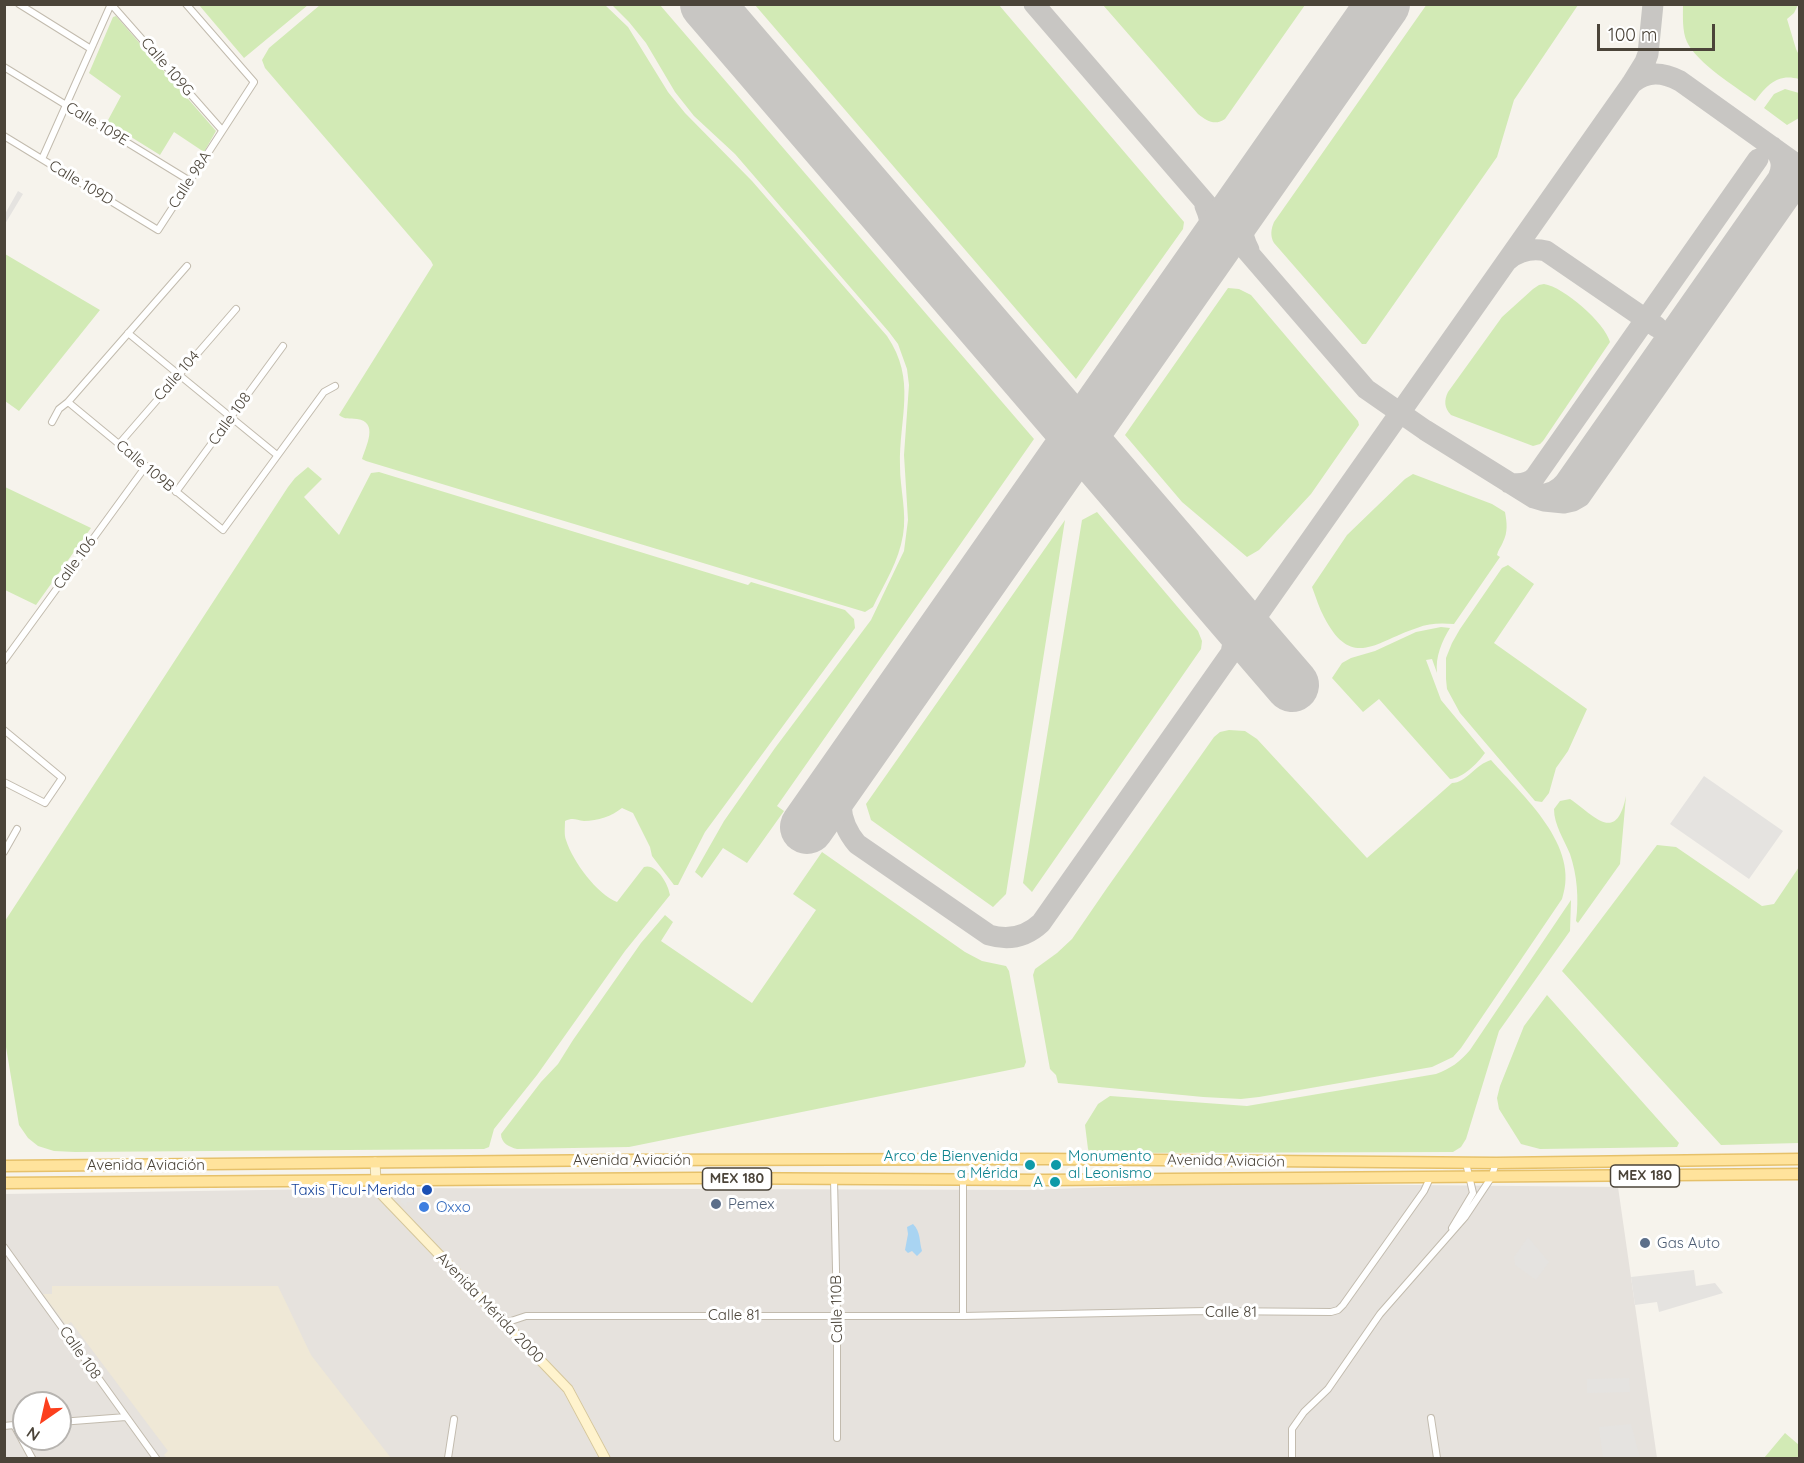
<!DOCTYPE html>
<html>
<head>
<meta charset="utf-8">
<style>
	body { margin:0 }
	#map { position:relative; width:1804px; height:1463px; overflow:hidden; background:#f6f3ec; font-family:Quicksand,sans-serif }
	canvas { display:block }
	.frame { position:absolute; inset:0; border:6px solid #4b4439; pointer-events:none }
	.north { position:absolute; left:12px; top:1391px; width:60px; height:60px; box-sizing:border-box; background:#fff; border:2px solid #b7b4b0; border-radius:50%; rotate:214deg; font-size:16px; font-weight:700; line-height:24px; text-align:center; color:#4b4439 }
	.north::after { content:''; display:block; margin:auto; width:21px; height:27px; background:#fc3f1d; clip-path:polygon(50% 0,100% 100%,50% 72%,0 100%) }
	.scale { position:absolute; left:1597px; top:24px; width:118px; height:27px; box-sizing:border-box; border:3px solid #4b4439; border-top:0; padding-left:8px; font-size:18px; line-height:21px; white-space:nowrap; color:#4b4439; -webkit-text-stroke:4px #fff; paint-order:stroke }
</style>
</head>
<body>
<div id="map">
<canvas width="1804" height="1463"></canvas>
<div class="frame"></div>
<div class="north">N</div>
<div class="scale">100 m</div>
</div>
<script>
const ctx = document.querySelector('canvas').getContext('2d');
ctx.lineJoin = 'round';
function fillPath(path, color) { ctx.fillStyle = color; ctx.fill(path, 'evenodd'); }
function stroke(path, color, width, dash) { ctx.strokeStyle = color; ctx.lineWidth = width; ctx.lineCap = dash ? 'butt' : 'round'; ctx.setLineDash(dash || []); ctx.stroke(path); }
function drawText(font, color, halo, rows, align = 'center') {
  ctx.font = font + ' Quicksand,sans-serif'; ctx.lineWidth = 6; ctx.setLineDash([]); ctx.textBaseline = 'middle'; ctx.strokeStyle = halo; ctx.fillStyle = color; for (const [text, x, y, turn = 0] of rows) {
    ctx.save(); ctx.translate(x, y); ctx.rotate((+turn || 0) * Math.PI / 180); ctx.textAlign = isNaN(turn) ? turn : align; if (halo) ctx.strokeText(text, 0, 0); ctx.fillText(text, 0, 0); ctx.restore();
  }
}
fillPath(new Path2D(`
	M 1215,1183 L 1618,1187 L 1657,1458 L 5,1458 L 4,1194 L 392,1188 L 1027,1190 ZM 24,1403 L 60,1403 L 60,1439 L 24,1439 Z`), '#e6e2dd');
fillPath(new Path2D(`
	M 52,1286 L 278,1286 L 311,1355 L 391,1458 L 167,1458 L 164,1455 L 168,1451 L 71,1322 L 66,1325 L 43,1294 L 52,1294 Z`), '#efe8d6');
fillPath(new Path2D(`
	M 1427,4 L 1578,5 L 1514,100 L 1497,157 L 1366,344 L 1362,344 L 1274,243 C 1270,236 1271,229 1274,222 Z
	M 199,5 L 308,5 L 244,58 Z
	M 605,5 L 628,27 L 668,92 L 685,113 L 752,181 L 887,336 C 917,380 899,417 900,466 C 900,489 907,512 903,535 C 899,561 884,584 873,607 L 865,612 L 366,461 L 362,459 C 366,446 379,422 357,419 C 349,418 345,420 339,415 L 433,265 L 431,261 L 265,68 L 262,60 L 269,48 L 320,5 Z
	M 612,5 L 660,5 L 1034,439 L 777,806 L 784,811 L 747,863 L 723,848 L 702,878 L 695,872 L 724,821 L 775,748 L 871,620 L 904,551 L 908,520 L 904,455 L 909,385 L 907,369 L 898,344 L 889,332 L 735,154 L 694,116 L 675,92 L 646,43 L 629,22 Z
	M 755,5 L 999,5 L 1184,222 L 1183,229 L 1076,379 Z
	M 1103,5 L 1305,5 L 1225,119 C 1215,126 1207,121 1198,114 Z
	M 1683,5 L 1798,5 L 1794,13 L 1787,19 L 1796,49 L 1799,55 L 1799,79 C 1778,73 1767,85 1755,101 C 1736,87 1697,63 1687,42 C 1682,31 1683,16 1683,5 Z
	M 116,16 L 216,131 L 204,152 L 174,132 L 160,155 L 107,122 L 121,96 L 89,73 L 113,17 Z
	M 1785,89 L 1799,93 L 1799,118 L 1787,125 L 1764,108 L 1774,94 Z
	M 5,254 L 100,310 L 19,411 L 5,401 Z
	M 1544,284 C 1564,287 1605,323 1610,342 L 1543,441 L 1540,444 L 1533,446 L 1451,415 C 1444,408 1444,400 1448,392 L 1502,317 L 1533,289 L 1539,285 Z
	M 1228,288 L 1239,289 L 1251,295 L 1358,421 L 1359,425 L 1311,494 L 1259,550 L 1247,557 L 1182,502 L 1125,435 Z
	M 308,467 L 322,479 L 304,497 L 339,535 L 371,473 L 379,472 L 748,585 L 751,582 L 845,610 L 854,619 L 855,628 L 705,832 L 678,885 L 674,885 L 652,856 L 650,847 L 633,813 L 622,808 C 612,816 598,821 584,821 C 576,820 573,817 565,821 C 565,827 564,835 566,840 C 573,862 597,894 617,902 L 644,867 C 656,863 668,883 670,895 L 625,951 L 537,1075 L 494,1129 L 489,1147 L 484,1149 L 75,1152 L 54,1151 L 38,1146 L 28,1138 L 19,1125 L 5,1041 L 5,921 L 288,487 L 295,478 Z
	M 1413,474 L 1492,504 L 1505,512 C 1507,523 1508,532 1503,542 C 1501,547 1498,550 1497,555 L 1500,557 L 1454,624 C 1441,623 1429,623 1417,628 C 1376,641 1352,671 1324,617 C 1319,608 1316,597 1312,587 L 1347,535 L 1405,479 Z
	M 5,487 L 91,528 L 36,605 L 5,590 Z
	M 1097,512 L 1198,631 L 1202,641 L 1201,649 L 1032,892 L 1023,883 L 1082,520 Z
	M 1065,520 L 1006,894 L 993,907 L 871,820 L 866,804 Z
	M 1508,565 L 1534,584 L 1494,643 L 1587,709 L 1568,751 L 1556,768 L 1549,793 L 1542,802 L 1535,801 L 1460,713 L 1447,689 L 1446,679 L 1446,658 L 1452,643 L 1460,629 L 1502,568 Z
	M 1441,627 L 1450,628 C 1442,641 1435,657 1437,673 L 1432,659 L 1426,660 L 1441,700 L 1485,753 C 1477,764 1463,778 1450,779 L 1379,699 L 1363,712 L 1332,678 L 1342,663 L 1351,658 L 1375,651 L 1416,632 Z
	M 1229,730 L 1245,731 L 1257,739 L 1367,858 L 1452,783 C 1466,783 1476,764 1491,760 C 1523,796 1581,846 1562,899 L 1461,1048 L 1453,1057 L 1432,1067 L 1259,1097 L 1241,1099 L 1203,1097 L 1058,1083 L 1056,1075 L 1050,1069 L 1033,975 L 1035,969 L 1057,953 L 1072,939 L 1107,888 L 1214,737 L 1220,732 Z
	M 1626,796 L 1620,864 L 1578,923 L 1576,921 C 1579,898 1577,875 1570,854 C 1564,839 1554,825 1554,809 L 1560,801 L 1570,799 C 1594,815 1616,845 1626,796 Z
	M 1657,845 L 1676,847 L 1762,906 L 1774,904 L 1799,867 L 1799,1143 L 1721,1145 L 1562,971 Z
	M 822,852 L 965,952 L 982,961 L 1006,966 L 1009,971 L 1026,1062 L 1024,1067 L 629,1147 L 517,1149 C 509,1147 501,1143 501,1134 L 541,1082 L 558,1064 L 573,1040 L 641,943 L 665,915 L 673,922 L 661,941 L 752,1003 L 816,910 L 793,894 Z
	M 1571,900 L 1570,931 L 1499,1031 L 1466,1139 L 1461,1147 L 1453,1152 L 1100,1153 L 1090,1153 L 1088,1149 L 1085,1125 L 1098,1104 L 1110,1096 L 1247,1106 L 1436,1074 C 1450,1069 1460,1062 1470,1050 Z
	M 1547,995 L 1679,1143 L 1677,1147 L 1540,1149 L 1521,1144 L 1499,1109 L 1497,1098 L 1500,1086 L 1524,1026 Z
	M 1785,1433 L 1799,1445 L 1799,1458 L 1764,1458 Z`), '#d2eab5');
fillPath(new Path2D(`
	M 18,191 L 23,194 L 5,224 L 5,214 Z
	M 1704,776 L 1783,831 L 1749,879 L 1670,824 Z
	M 396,1191 L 413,1191 L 413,1202 L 407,1202 L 406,1207 L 401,1202 L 401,1196 L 396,1196 Z
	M 1528,1237 L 1549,1262 L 1536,1280 L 1515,1265 L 1514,1257 Z
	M 1694,1270 L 1696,1286 L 1715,1283 L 1723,1293 L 1659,1312 L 1657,1302 L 1635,1305 L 1631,1277 Z
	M 1629,1378 L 1630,1392 L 1587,1393 L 1587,1379 Z
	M 1631,1424 L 1640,1458 L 1603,1458 L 1599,1427 Z`), '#e5e3e0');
fillPath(new Path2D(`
	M 913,1224 C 921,1232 919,1241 922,1251 L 917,1256 L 912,1251 L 908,1253 L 905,1250 L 908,1234 L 907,1227 Z`), '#a9d4f2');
stroke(new Path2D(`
	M 1034,4 L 1366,389 L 1425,430 L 1534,498 L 1544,501 L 1564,503 L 1573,501 L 1580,497 L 1795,190 C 1799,179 1799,170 1792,161 L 1680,81 C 1662,72 1648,71 1632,83
	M 1205,206 C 1213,224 1212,239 1206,257
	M 1249,250 C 1239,231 1241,215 1249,196
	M 1508,260 C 1519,251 1532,248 1546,251 L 1657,327
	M 1509,483 C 1519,485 1528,484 1535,477 L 1758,159
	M 1532,494 C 1545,496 1557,492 1565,482 L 1778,178 C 1784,166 1781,157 1773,147
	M 1221,603 C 1231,619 1236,634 1231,653
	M 850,765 C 838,794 836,819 857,844 L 989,935 C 1009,941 1026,937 1041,923 L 1632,83 L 1645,62 L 1648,54 L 1653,4`), '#c8c6c3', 21);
stroke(new Path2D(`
	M 707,4 L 1292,685
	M 807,827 L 1383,4`), '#c8c6c3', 54);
const minor = new Path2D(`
	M 19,4 L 91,49
	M 4,67 L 190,181
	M 4,136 L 158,230 L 254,82 L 186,4
	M 42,159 L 111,4 L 222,130
	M 128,333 L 277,455
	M 68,402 L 223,530 L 324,392 L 335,386
	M 52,422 L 59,409 L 68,402 L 187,266
	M 119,444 L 236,309
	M 176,492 L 283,346
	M 4,661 L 146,466
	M 4,730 L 62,778 L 45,803 L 4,782
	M 4,852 L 17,829
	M 834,1179 L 837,1315 L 837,1438
	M 1452,1228 L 1473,1193 L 1466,1163
	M 4,1247 L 156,1458
	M 963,1316 L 963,1180
	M 505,1323 L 526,1316 L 963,1316 L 1206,1311 L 1331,1312 L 1338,1310 L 1343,1305 L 1424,1191 L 1430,1178
	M 1431,1418 L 1437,1458
	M 60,1422 L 126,1417
	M 14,1425 L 32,1458
	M 4,1426 L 24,1424
	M 448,1458 L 454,1419
	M 1292,1458 L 1292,1429 L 1304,1412 L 1328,1389 L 1380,1314 L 1465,1217 L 1491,1178 L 1496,1163`);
const secondary = new Path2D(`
	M 375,1162 L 376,1181 L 381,1194 L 568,1389 L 605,1458`);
const primary = new Path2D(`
	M 4,1166 L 624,1160 L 1045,1159 L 1496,1163 L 1800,1159
	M 4,1183 L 699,1178 L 1045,1180 L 1800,1174`);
stroke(minor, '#c2bbae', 8);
stroke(secondary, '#d6c79b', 11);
stroke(primary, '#e6c16a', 13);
stroke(minor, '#fff', 6);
stroke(secondary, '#fff3cd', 9);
stroke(primary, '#ffe39c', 10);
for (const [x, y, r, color] of [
	[1030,1165,6,"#0f9aa8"],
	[1056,1165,6,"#0f9aa8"],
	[1055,1182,6,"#0f9aa8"],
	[427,1190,6,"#1a4fb4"],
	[716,1204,6,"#5c6f8a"],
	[424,1207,6,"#3f7fe0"],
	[1645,1243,6,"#5c6f8a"]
]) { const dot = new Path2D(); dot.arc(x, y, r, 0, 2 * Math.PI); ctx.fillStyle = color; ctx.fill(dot); stroke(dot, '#fff', 2); }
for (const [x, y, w] of [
	[1645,1176,69],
	[737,1179,69]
]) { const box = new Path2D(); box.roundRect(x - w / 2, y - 11, w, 22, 4.5); ctx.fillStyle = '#fff'; ctx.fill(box); stroke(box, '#4b4439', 1.5); }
drawText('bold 14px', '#4b4439', null, [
	["MEX 180",1645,1176],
	["MEX 180",737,1179]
]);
drawText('15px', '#4b4439', '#fff', [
	["Calle 109G",167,67,49],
	["Calle 109E",97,124,31],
	["Calle 98A",190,180,-57],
	["Calle 109D",81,183,31],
	["Calle 104",177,376,-49],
	["Calle 108",230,419,-54],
	["Calle 109B",145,466,40],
	["Calle 106",75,563,-54],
	["Avenida Aviación",632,1160],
	["Avenida Aviación",1226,1161,1],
	["Avenida Aviación",146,1165],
	["Avenida Mérida 2000",490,1308,46],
	["Calle 110B",837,1309,-91],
	["Calle 81",1231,1312],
	["Calle 81",734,1315],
	["Calle 108",80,1353,55]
]);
drawText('15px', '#0d838f', '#fff', [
	["Arco de Bienvenida",1018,1156],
	["a Mérida",1018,1173],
	["Monumento",1068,1156,"left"],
	["al Leonismo",1068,1173,"left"],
	["A",1043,1182]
], 'right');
drawText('15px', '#164399', '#fff', [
	["Taxis Ticul-Merida",415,1190]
], 'right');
drawText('15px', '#4e5e75', '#fff', [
	["Pemex",728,1204],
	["Gas Auto",1657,1243]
], 'left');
drawText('15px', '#366cbe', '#fff', [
	["Oxxo",436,1207]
], 'left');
</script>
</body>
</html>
